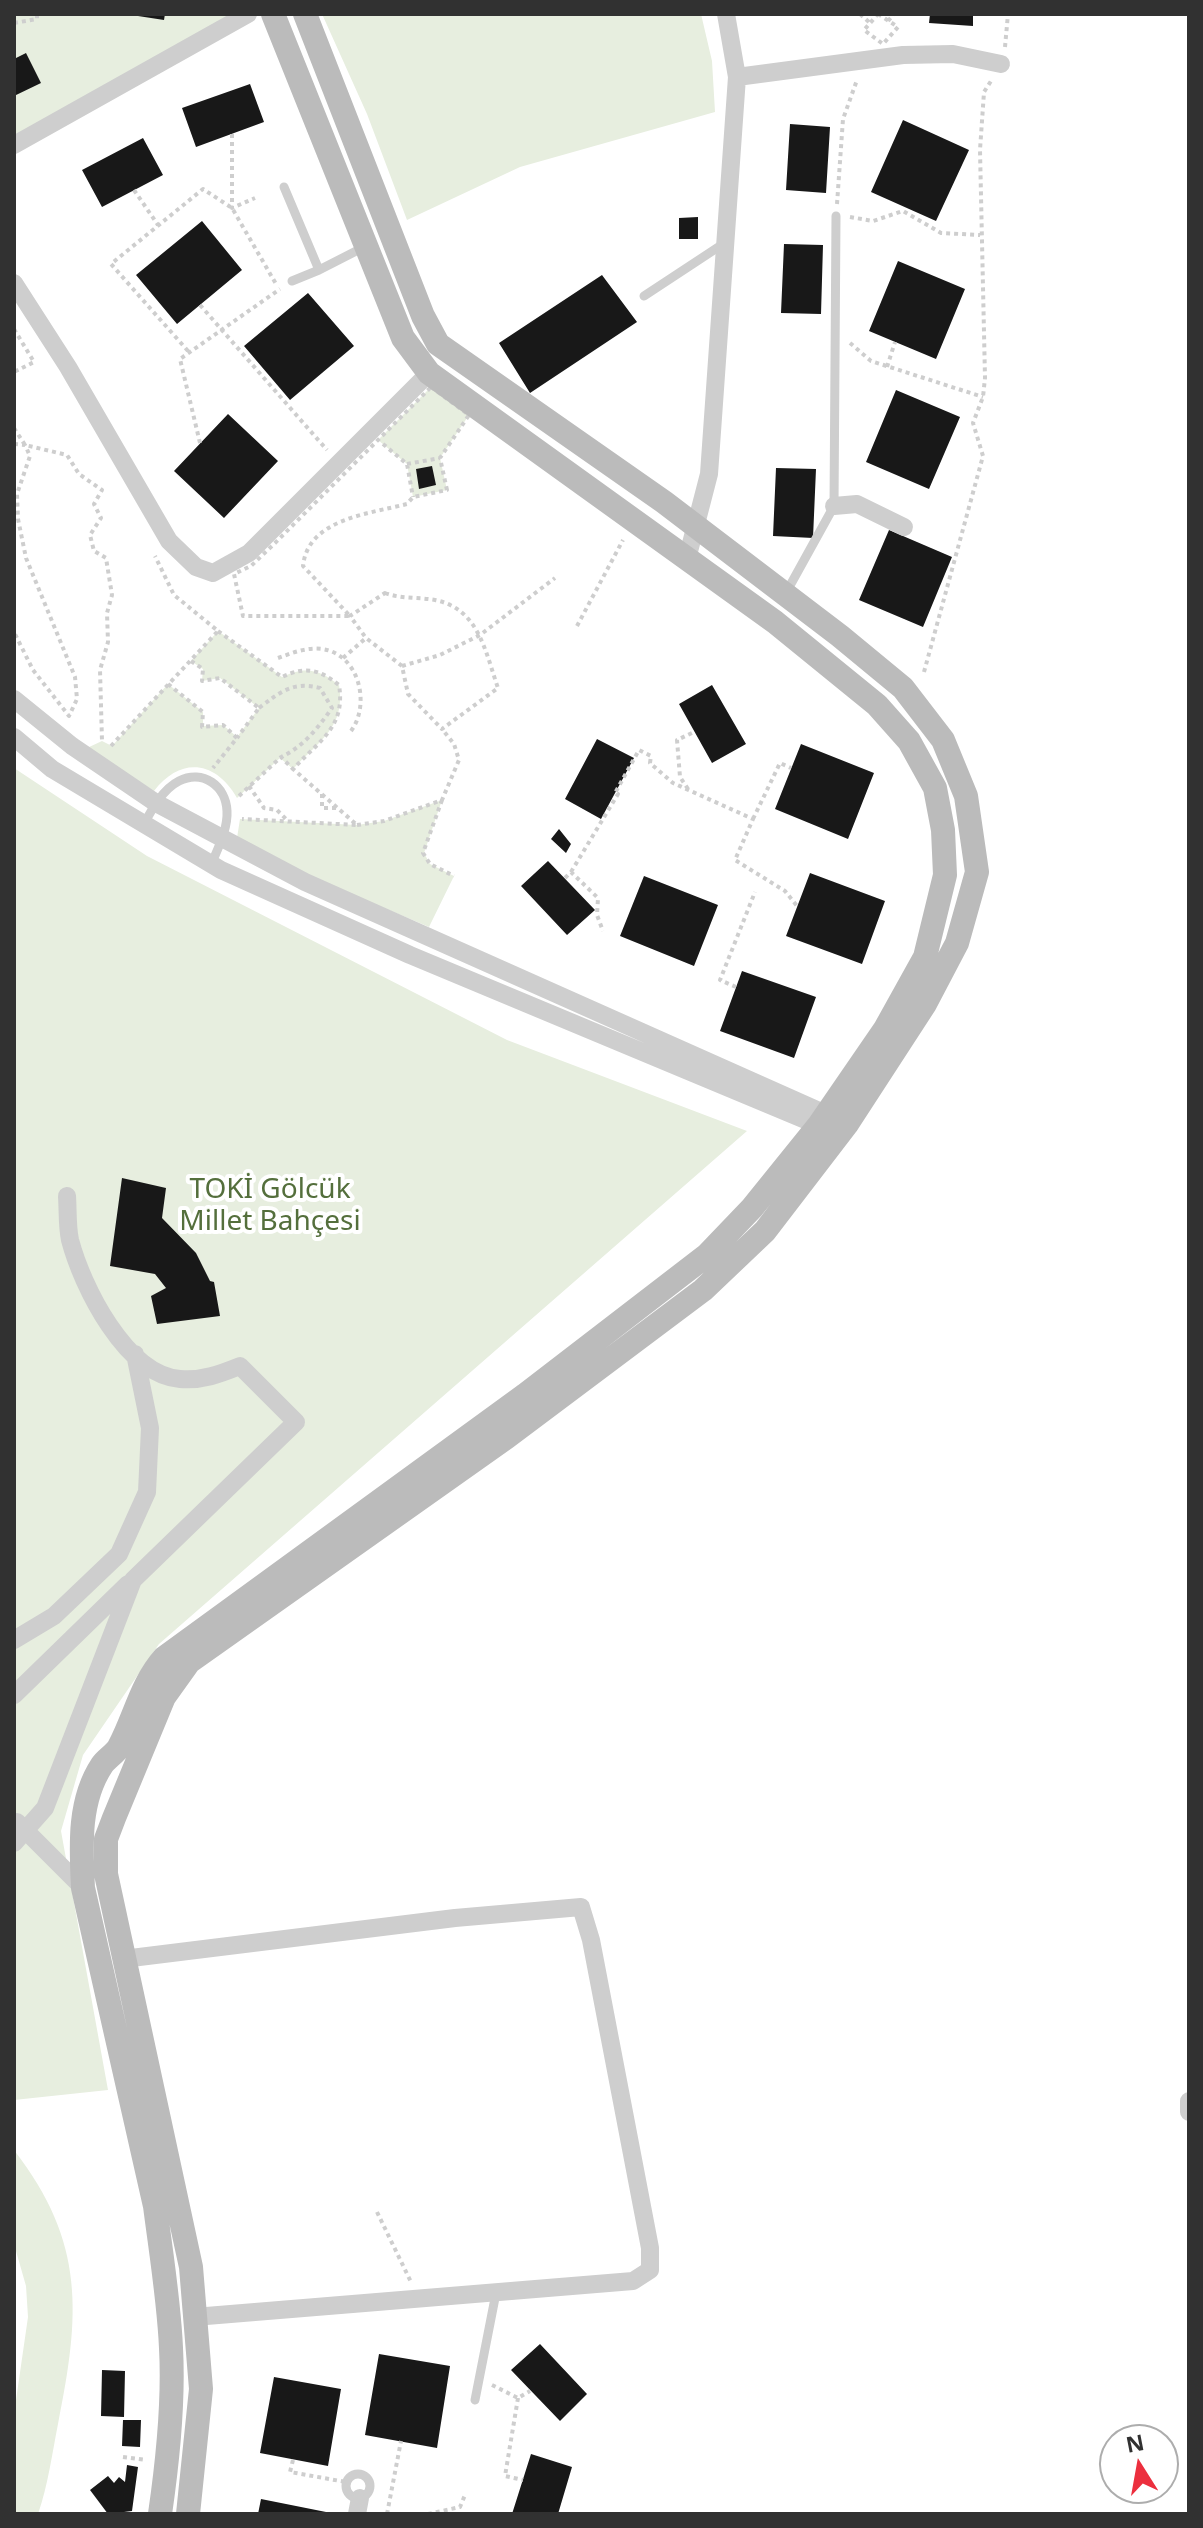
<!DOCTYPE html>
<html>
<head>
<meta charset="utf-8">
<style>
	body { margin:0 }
	#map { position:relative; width:1203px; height:2528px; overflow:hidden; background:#fff; font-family:"Noto Sans",sans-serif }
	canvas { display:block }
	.frame { position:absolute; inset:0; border:16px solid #313131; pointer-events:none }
	.north { position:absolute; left:1099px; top:2424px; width:80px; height:80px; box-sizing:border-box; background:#fff; border:2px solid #adadad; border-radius:50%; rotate:349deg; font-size:22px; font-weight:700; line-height:32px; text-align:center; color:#313131 }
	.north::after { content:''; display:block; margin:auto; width:28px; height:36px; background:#ec2f3e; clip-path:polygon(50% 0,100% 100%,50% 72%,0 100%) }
</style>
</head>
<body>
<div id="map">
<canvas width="1203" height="2528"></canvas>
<div class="frame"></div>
<div class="north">N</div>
</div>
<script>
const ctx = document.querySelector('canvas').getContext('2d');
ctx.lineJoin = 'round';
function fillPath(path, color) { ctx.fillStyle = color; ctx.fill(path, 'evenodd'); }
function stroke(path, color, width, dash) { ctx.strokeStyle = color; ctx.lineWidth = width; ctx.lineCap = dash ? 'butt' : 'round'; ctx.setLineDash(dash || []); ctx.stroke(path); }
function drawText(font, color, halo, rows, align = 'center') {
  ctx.font = font + ' "Noto Sans",sans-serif'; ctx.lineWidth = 8; ctx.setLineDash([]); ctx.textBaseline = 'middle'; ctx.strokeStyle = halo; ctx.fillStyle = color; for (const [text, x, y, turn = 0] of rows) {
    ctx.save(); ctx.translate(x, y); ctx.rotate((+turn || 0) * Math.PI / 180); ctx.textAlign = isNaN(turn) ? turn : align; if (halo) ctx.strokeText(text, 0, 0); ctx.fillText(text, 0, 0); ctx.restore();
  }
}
fillPath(new Path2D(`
	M 14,14 L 236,14 L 14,137 Z
	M 322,14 L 701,14 L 712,61 L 715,112 L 520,167 L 407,220 L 367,114 Z
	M 431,387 L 469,415 L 440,458 L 447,490 L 413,497 L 407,464 L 378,440 Z
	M 218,631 L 282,677 C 305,666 319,669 339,685 C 346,727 319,741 293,769 L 280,758 L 237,798 C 216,761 181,756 154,791 L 87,748 L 102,741 L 112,746 L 168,684 L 203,712 L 203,726 L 223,725 L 237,737 L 259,708 L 220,678 L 202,681 L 203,669 L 191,661 Z
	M 14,768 L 147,856 L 507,1040 L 747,1131 L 159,1644 L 83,1755 L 61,1831 L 108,2090 L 14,2100 Z
	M 442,800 L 424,853 L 430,864 L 454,876 L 429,927 L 316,879 L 237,838 L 240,819 L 357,825 L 384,821 Z
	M 14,2150 C 86,2243 80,2315 58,2424 C 52,2454 48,2485 38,2514 L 14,2514 L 14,2414 L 28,2317 L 26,2286 L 14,2244 Z`), '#e7eedf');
fillPath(new Path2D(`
	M 125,14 L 165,14 L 164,20 Z
	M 930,14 L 973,14 L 973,26 L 929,23 Z
	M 26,53 L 41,83 L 14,96 L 14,59 Z
	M 250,84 L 264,122 L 196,147 L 182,108 Z
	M 903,120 L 969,150 L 936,221 L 871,192 Z
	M 790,124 L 830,127 L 826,193 L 786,190 Z
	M 143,138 L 163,175 L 102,207 L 82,170 Z
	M 698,217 L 698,239 L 679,239 L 679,218 Z
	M 202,221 L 242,270 L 177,324 L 136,275 Z
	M 784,244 L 823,245 L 821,314 L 781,313 Z
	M 898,261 L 965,289 L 936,359 L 869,331 Z
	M 602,275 L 637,322 L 530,393 L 499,343 Z
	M 308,293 L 354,346 L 290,400 L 244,346 Z
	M 896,390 L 960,417 L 929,489 L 866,462 Z
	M 228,414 L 278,461 L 224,518 L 174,471 Z
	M 432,466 L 436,485 L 419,489 L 416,469 Z
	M 776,468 L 816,469 L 813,538 L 773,536 Z
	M 889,530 L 952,557 L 923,627 L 859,600 Z
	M 712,685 L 746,744 L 712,763 L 679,704 Z
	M 597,739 L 634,758 L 601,819 L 565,799 Z
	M 801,744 L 874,773 L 848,839 L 775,809 Z
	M 559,829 L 571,844 L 566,853 L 551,839 Z
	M 548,861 L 595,910 L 567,935 L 521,886 Z
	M 810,873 L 885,901 L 862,964 L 786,936 Z
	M 644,876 L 718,905 L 694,966 L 620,936 Z
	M 742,971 L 816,997 L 794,1058 L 720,1031 Z
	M 122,1178 L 166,1188 L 162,1218 L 196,1253 L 210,1281 L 214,1282 L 220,1316 L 157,1324 L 151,1296 L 166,1288 L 155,1274 L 110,1266 Z
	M 540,2344 L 587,2394 L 560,2421 L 511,2370 Z
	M 379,2354 L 450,2366 L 437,2448 L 365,2435 Z
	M 102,2370 L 125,2371 L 124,2417 L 101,2416 Z
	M 274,2377 L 341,2389 L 328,2466 L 260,2453 Z
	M 123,2420 L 141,2420 L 140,2447 L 122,2446 Z
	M 531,2454 L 572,2467 L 558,2514 L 512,2514 Z
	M 127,2465 L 138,2467 L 132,2511 L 108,2514 L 90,2490 L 108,2476 L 114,2483 L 119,2477 L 125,2482 Z
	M 261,2499 L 331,2513 L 330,2514 L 258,2514 Z`), '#181818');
stroke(new Path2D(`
	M 860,14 L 870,23
	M 878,14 L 898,27 L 883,44 L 864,30 Z
	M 888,21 L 894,14
	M 14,23 L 37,19 L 37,14
	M 1005,47 L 1008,14
	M 232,134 L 232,208 L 255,198
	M 134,190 L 158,225
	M 837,204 L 843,119 L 857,80
	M 850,217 L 873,221 L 903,211 L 941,233 L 980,235
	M 200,305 L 327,450
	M 14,329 L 34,362 L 14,372
	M 850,343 L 871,361 L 983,397
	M 188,351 L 111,264 L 203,189 L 232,208 L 276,284
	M 887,367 L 895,342
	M 431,387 L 469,415 L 440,458 L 447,490 L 413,497 L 407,504 C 368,514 308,519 303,566 L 350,616 L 243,616 L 234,574 L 251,566 L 274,544 Z
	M 14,428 L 25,445 L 67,455 L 79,474 L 102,490 L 94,504 L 101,518 L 90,535 L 94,551 L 106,558 L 112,595 L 107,613 L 108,642 L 100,670 L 102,741
	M 200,443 L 180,359 L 280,289
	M 14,444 L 25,445 L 30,456 L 17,494 L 18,519 L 26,558 L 75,677 L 77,699 L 69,716 L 33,670 L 14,632
	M 383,444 L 407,464 L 413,497
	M 407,464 L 440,458
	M 385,593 C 401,599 418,597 435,600 C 479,609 485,651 498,688 L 442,729 L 408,694 L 402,666 L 366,638 L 350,616 Z
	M 577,626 L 623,540
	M 218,631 L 282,677 C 305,666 319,669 339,685 C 346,727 319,741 293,769 L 357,825 L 242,819
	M 278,658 C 292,653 306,647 322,649 C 359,654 371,704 351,731
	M 343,658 L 366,638
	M 191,661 L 203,669 L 202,681 L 220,678 L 259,708 L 237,738
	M 402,666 L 440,655 L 480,635 L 555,578
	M 924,672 L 983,456 L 973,423 L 983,397 L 985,378 L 980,150 L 984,92 L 991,81
	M 168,684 L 203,712 L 202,727 L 223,725 L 237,738 L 213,768
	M 259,708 C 280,692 293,681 320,688 L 332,708 C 318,728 303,747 281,757
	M 111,746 L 218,631 L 174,595 L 155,556
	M 249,786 L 264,808 L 277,810 L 289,822
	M 688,789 L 680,777 L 677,740 L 694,732
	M 322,794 L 322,808 L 338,808
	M 239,796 L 281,757 L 293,769
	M 442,800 L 423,853 L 430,864 L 454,876
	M 753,819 L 780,763 L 791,768
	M 357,825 L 384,821 L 442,800 L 459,760 L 454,744 L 442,729
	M 571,872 L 618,794 L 615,793 L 639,750 L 651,756 L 650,763 L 673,783 L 753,819 L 735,860 L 785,891 L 797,906
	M 565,878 L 571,872 L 598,898 L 597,915 L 603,931
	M 736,987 L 720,980 L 755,892
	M 377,2212 L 411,2282
	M 492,2385 L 518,2398 L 530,2391
	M 518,2398 L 505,2476 L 523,2480
	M 123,2457 L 146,2460
	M 293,2460 L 290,2472 L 346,2482
	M 387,2514 L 401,2441
	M 428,2514 L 460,2507 L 465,2495`), '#cecece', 4, [4, 4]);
stroke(new Path2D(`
	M 284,187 L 319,270 L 366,246
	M 292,281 L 319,270
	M 644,296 L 723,244
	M 787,591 L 834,506 L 836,216
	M 144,824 C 152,809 163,789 179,781 C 203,769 226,786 227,811 C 228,829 218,848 211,865
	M 475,2400 L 496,2293
	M346 2486a12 12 0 1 1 24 0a12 12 0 1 1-24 0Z`), '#cecece', 9);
stroke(new Path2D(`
	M 737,77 L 903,55 L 953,54 L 1001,64
	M 14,145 L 248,14
	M 14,283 L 68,367 L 169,541 L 196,567 L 213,573 L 249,553 L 429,373
	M 834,506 L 857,504 L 904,527
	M 687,559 L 709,474 L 737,77 L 726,14
	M 14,699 L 72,746 L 156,803 L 305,882 L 837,1119
	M 14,737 L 52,769 L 221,870 L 410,955 L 827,1129
	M 14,1640 L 54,1616 L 119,1554 L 147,1492 L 150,1428 L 135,1354
	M 14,1695 L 128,1584
	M 17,1822 L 83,1888
	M 14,1843 L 45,1808 L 133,1580 L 296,1422 L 240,1366 C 220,1374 202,1381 180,1379 C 126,1375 82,1286 70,1240 C 67,1226 68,1210 67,1196
	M 123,1959 L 455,1918 L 581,1907 L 591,1940 L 650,2248 L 650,2270 L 633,2281 L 194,2317
	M 1189,2101 L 1189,2112
	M 357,2514 L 360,2498`), '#cecece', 18);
stroke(new Path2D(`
	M 160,2514 C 168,2459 174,2403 171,2348 C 169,2301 161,2253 155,2206 L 83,1888 C 81,1847 78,1801 102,1765 C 106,1759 115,1754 119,1747 C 135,1717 141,1684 164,1658 L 525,1395 L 707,1255 L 752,1208 L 819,1125 L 885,1029 L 925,957 L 945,875 L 943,830 L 935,788 L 909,741 L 877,705 L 775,622 L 429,373 L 403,338 L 273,14
	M 188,2514 L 201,2389 L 191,2267 L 106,1874 L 106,1839 L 114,1818 L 164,1697 L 189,1662 L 507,1437 L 703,1290 L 765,1231 L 847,1124 L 925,1004 L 957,943 L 977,872 L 966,796 L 943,740 L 903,688 L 840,636 L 664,502 L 438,344 L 423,316 L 305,14`), '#bbb', 24);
drawText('28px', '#546f3c', '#fff', [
	["TOKİ Gölcük",270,1190],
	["Millet Bahçesi",270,1222]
]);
</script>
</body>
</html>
